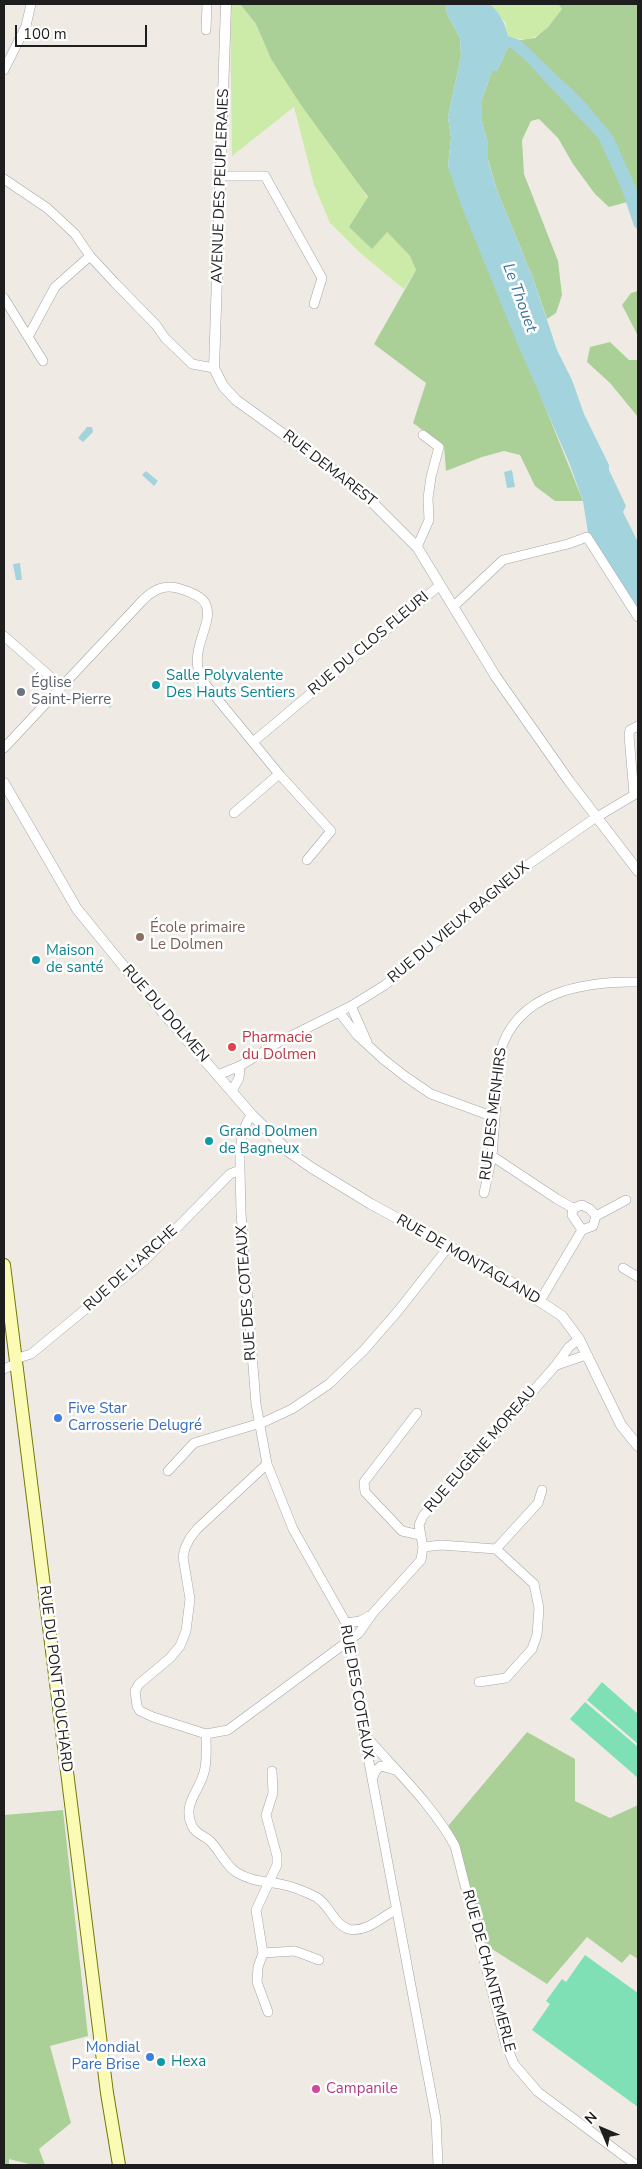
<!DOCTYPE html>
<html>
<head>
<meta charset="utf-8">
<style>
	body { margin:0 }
	#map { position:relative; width:642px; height:2169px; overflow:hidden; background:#efebe4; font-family:"Nunito Sans",sans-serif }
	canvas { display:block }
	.frame { position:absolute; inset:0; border:5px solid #1e1e1e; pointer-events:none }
	.north { position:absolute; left:577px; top:2104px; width:50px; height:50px; -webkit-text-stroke:4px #fff; paint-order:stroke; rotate:315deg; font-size:14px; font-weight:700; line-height:20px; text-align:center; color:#1e1e1e }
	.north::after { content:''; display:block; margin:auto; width:18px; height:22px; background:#1e1e1e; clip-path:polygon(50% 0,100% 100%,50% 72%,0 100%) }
	.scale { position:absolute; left:15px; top:25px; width:132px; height:22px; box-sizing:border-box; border:2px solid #1e1e1e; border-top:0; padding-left:6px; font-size:15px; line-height:18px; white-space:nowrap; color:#1e1e1e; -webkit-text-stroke:4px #fff; paint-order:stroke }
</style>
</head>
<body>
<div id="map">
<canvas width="642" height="2169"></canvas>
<div class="frame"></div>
<div class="north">N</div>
<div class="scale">100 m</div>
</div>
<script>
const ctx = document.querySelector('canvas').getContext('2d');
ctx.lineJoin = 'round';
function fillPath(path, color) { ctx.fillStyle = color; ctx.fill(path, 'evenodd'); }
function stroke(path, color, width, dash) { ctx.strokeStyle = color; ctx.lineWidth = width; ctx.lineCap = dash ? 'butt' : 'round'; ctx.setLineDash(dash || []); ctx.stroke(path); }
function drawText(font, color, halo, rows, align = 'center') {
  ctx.font = font + ' "Nunito Sans",sans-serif'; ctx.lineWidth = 5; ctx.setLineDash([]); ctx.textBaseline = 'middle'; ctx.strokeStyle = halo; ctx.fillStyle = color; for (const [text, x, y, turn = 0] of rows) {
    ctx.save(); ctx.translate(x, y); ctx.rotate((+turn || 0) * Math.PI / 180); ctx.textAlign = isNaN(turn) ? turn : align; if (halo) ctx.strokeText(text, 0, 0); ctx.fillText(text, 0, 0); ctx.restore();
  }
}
fillPath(new Path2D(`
	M 230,4 L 240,4 L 256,24 L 271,59 L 355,177 L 387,232 L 410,256 L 416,270 L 404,289 L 359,252 L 330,223 L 314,185 L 294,107 L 232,156 Z
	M 490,4 L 558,4 L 562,9 C 546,30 536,46 508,36 L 505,22 Z`), '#cdeba8');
fillPath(new Path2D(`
	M 240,4 L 447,4 L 446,12 L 460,38 L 461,56 L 448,117 L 451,138 L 448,166 L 583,501 L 555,501 L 535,486 L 520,455 L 504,451 L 482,457 L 446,471 L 444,446 L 413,423 L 426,383 L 374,344 L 416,270 L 410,256 L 387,232 L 372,249 L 349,227 L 368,197 L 301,105 L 271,59 L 256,24 Z
	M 558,4 L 638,4 L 638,199 L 609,207 L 595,194 L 573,164 L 558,138 L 539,119 L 531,121 L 522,140 L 524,174 L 558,261 L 562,295 L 556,313 L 547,319 L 533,278 L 498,193 L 488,160 L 488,145 L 482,121 L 482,99 L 492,71 L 497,71 L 508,47 L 520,40 L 535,38 L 548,27 L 562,9 Z
	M 638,291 L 638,336 L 622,305 L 631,293 Z
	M 610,342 L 629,360 L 638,360 L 638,417 L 610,383 L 587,362 L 590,347 Z
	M 527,1732 L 575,1759 L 575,1801 L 610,1818 L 638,1805 L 638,1959 L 630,1954 L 622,1963 L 587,1937 L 547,1984 L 484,1944 L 448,1826 Z
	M 63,1810 L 88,2036 L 50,2046 L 71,2123 L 39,2149 L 45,2165 L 33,2165 L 9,2159 L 9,2165 L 4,2165 L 4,1815 Z`), '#abd097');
fillPath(new Path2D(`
	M 602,1682 L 638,1714 L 638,1744 L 587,1700 Z
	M 585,1702 L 638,1747 L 638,1778 L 570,1719 Z
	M 585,1955 L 638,1993 L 638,2107 L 532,2030 L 550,2004 L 546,2001 L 562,1979 L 566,1982 Z`), '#7fe0b5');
fillPath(new Path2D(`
	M 447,4 L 490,4 C 500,13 505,23 508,36 L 520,40 L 584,101 L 613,136 L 638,192 L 638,230 L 634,226 L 622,190 L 599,139 L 525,60 L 509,46 L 497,71 L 492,71 L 482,99 L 482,121 L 488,145 L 488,161 L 498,193 L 533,278 L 557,350 L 572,380 L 584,414 L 609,465 L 609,470 L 626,506 L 623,512 L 638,542 L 638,612 L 588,533 L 583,501 L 568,460 L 515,338 L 461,205 L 448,166 L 451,138 L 448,117 L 461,56 L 460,38 L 446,12 Z
	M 87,427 L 92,427 L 93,432 L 83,442 L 78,438 Z
	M 512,470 L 515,487 L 507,488 L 504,472 Z
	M 146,471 L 158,481 L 154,486 L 142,475 Z
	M 20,563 L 22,580 L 16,580 L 13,564 Z
	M 105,694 L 111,698 L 113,704 L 110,708 L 100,699 Z`), '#a3d4de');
const minor = new Path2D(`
	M 206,30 L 207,4
	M 4,70 L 26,26 L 31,4
	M 222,176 L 265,176 L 322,278 L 314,304
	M 4,179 L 47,208 L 58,218 L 75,234 L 90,256 L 115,283 L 156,325 L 165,338 L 192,364 L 214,368
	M 4,298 L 43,361
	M 28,337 L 55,287 L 90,256
	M 417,547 L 429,520 L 428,498 L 431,477 L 439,447 L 423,435
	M 453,607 L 503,560 L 568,544 L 587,537 L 638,617
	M 4,636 L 62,687
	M 253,742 L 440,585
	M 4,748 L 143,600 C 154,589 165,584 181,589 C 189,592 203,596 206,605 C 214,624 188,649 201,679 L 279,774 L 234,813
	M 279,774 L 331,831 L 307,860
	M 351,1006 L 367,1042
	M 339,1012 L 357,1035 L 383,1059 L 406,1077 L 431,1094 L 494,1117
	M 218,1075 L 240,1066 L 281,1041 L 351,1006 L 385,985 L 522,869 L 592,820 L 634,795 L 629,735 L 630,730 L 638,726
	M 232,1091 L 239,1078 L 240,1066
	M 252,1115 L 248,1120 L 243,1132 L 240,1149 L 240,1170 L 241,1213 L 256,1404 L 267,1464 L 293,1529 L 346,1623 L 368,1757 L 436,2119 L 438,2165
	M 492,1156 L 557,1199 L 573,1208 L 582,1205 L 590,1209 L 596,1216 L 593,1226 L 582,1230 L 572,1215 L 573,1208
	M 484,1193 L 492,1156 L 500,1053 C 516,992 584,981 638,982
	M 596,1216 L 626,1200
	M 623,1268 L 638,1277
	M 540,1301 L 582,1230
	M 15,1359 L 31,1354 L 144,1261 L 230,1174 L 240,1170
	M 557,1365 L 586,1355
	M 4,1369 L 15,1364
	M 417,1413 L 364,1482 L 365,1492 L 402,1531 L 420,1535
	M 267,1464 L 197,1529 L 190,1538 L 185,1548 L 183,1557 L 190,1599 L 186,1631 L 180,1646 L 170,1658 L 139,1684 L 135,1691 L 137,1706 L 140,1711 L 153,1717 L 206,1734 L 228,1730 L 359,1633 L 373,1613 L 421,1560 L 423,1547 L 419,1525 L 423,1516 L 556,1365 L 569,1347 L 579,1339
	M 168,1471 L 194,1443 L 264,1422 L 292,1409 L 329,1384 L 364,1350 L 398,1311 L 450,1245
	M 423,1547 L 441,1545 L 496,1549 L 534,1584 L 539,1608 L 537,1635 L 532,1649 L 506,1678 L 479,1682
	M 496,1549 L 538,1503 L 542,1490
	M 346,1623 L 360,1621 L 369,1616
	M 206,1734 C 206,1745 207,1757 205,1768 C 202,1789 181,1803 192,1826 C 196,1834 203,1835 209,1840 C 219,1849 225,1865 236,1872 C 252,1882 264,1881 280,1884 C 291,1886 306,1892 316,1897 C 329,1904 333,1923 348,1929 C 365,1934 383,1916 397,1909
	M 364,1734 C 395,1770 432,1804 455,1846 L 505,2042 L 514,2064 L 538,2092 L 636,2165
	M 372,1779 L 376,1770 L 381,1766 L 395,1770
	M 263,1953 L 295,1951 L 319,1960
	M 268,2012 L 257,1982 L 258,1967 L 263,1953 L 256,1910 L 277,1865 L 277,1856 L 266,1815 L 273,1793 L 272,1771`);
const tertiary = new Path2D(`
	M 226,4 L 214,368 L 223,386 L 236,400 L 358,488 L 417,547 L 496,677 L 569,781 L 638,871
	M 4,783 L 77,909 L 134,979 L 252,1115 L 289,1152 L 312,1168 L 371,1204 L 494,1271 L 562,1316 L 579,1339 L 621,1425 L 638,1446`);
const secondary = new Path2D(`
	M 4,1265 L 107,2093 L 119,2165`);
stroke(minor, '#a5a5a5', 10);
stroke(tertiary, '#a5a5a5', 11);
stroke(secondary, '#727802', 14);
stroke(minor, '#fff', 9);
stroke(tertiary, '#fff', 10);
stroke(secondary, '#fbfbb6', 12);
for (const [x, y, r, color] of [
	[156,685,5,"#0f9aa8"],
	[21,692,5,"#6b7280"],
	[140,937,5,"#8d6e63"],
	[36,960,5,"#0f9aa8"],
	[232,1047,5,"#e0444e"],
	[209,1141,5,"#0f9aa8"],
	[58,1418,5,"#3f7fe0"],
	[150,2057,5,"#3f7fe0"],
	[161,2062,5,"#0f9aa8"],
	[316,2089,5,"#d1479c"]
]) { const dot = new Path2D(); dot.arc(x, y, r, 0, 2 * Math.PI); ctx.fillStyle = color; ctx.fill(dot); stroke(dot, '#fff', 2); }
drawText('15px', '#1e1e1e', '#fff', [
	["AVENUE DES PEUPLERAIES",221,186,-88],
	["RUE DEMAREST",329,469,38],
	["RUE DU CLOS FLEURI",369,644,-40],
	["RUE DU VIEUX BAGNEUX",459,923,-40],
	["RUE DU DOLMEN",165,1014,49],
	["RUE DES MENHIRS",494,1114,-83],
	["RUE DE MONTAGLAND",468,1260,30],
	["RUE DE L'ARCHE",131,1269,-42],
	["RUE DES COTEAUX",247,1293,-94],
	["RUE EUGÈNE MOREAU",481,1450,-49],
	["RUE DU PONT FOUCHARD",55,1679,83],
	["RUE DES COTEAUX",356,1692,80],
	["RUE DE CHANTEMERLE",488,1971,75]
]);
drawText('15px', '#0d838f', '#fff', [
	["Salle Polyvalente",166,676],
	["Des Hauts Sentiers",166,693],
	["Maison",46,951],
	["de santé",46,968],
	["Grand Dolmen",219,1132],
	["de Bagneux",219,1149],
	["Hexa",171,2062]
], 'left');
drawText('15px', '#5b616d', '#fff', [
	["Église",31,683],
	["Saint-Pierre",31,700]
], 'left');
drawText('15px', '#785e54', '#fff', [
	["École primaire",150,928],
	["Le Dolmen",150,945]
], 'left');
drawText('15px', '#be3a42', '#fff', [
	["Pharmacie",242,1038],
	["du Dolmen",242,1055]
], 'left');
drawText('15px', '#366cbe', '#fff', [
	["Five Star",68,1409],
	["Carrosserie Delugré",68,1426],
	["Mondial",140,2048,"right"],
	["Pare Brise",140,2065,"right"]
], 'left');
drawText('15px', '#b23c85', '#fff', [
	["Campanile",326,2089]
], 'left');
drawText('italic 16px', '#4277a0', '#fff', [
	["Le Thouet",519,298,70]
]);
</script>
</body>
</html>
